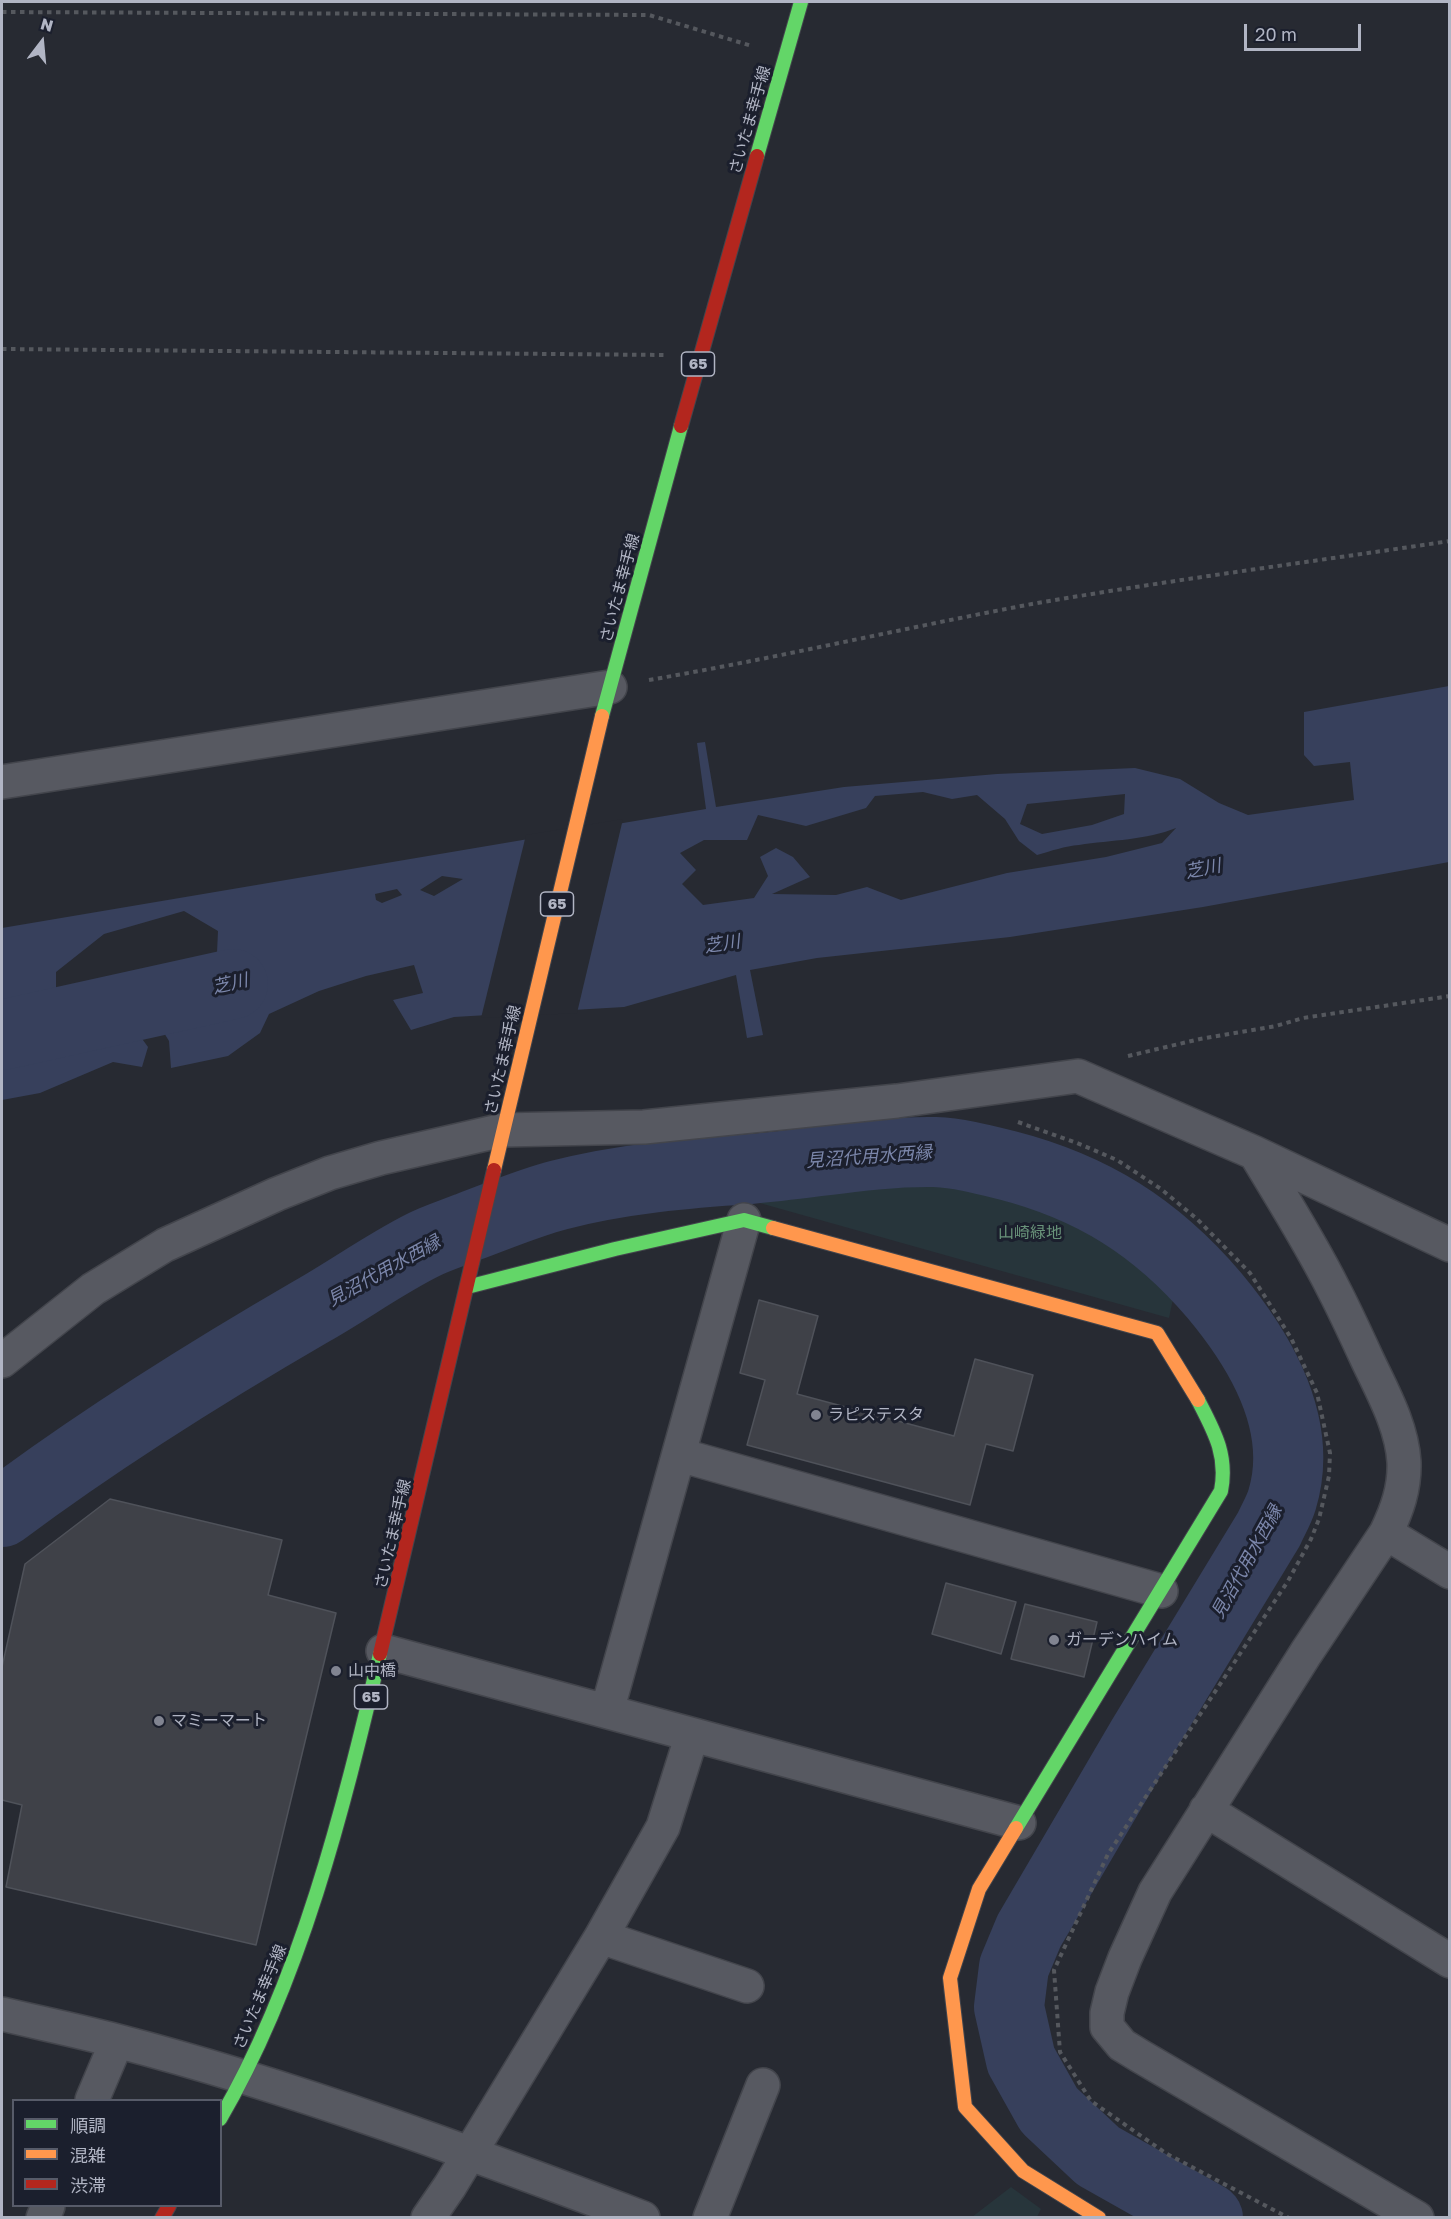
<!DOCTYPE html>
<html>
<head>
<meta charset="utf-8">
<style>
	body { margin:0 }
	#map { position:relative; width:1451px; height:2219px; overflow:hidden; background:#272a32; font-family:"Golos Text","Noto Sans JP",sans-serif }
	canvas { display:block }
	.frame { position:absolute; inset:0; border:3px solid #b1b5c4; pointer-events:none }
	.legend { position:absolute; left:12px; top:2099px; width:210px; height:108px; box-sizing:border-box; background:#1b1f2d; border:2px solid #575b69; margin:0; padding:8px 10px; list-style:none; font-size:18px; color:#b1b5c4 }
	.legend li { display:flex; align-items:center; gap:12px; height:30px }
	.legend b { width:30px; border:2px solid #575b69 }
	.north { position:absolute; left:12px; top:12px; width:60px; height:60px; -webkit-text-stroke:4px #1b1f2d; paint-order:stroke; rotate:16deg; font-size:16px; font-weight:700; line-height:24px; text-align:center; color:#b1b5c4 }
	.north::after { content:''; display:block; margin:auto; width:21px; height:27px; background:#b1b5c4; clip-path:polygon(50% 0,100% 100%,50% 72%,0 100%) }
	.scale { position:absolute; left:1244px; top:24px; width:117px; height:27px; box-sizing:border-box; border:3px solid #b1b5c4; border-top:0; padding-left:8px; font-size:18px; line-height:21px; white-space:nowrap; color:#b1b5c4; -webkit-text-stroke:4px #1b1f2d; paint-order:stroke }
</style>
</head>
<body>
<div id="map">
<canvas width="1451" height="2219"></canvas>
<div class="frame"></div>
<ul class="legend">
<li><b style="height:8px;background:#63d668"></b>順調</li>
<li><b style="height:8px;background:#ff974d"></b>混雑</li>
<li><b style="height:8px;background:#b3261e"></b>渋滞</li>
</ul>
<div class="north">N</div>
<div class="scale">20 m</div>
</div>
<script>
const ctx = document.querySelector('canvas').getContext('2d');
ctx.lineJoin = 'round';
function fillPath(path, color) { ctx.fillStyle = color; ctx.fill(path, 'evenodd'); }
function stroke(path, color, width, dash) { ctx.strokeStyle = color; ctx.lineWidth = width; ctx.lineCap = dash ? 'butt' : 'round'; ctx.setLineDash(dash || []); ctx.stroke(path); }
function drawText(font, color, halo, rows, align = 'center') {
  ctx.font = font + ' "Golos Text","Noto Sans JP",sans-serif'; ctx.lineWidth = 6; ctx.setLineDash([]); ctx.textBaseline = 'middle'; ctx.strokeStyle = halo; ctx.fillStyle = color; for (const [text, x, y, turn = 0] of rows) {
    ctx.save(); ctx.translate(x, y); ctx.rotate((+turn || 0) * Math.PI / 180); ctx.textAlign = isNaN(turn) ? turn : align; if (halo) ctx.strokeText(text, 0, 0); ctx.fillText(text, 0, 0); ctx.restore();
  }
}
fillPath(new Path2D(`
	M 887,1174 L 961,1174 L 1046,1191 L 1106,1222 L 1177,1280 L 1169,1318 L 749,1200 L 751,1188 Z
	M 1011,2187 L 1041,2209 L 1037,2217 L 972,2217 Z`), '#27353b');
fillPath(new Path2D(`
	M 1449,686 L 1449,862 L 1203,907 L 1010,937 L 817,958 L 750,970 L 763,1035 L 747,1038 L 736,975 L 624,1007 L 454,1017 L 411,1030 L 393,1000 L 423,993 L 414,965 L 366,976 L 319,991 L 269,1014 L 260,1033 L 228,1056 L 171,1068 L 169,1041 L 158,1023 L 132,1025 L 148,1047 L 142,1067 L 113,1062 L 40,1093 L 2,1100 L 2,928 L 706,809 L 697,743 L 705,742 L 716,807 L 844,787 L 997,774 L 1135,768 L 1180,779 L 1219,803 L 1248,815 L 1354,800 L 1350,762 L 1314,766 L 1304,755 L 1304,712 ZM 923,792 L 952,799 L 977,795 L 1005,819 L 1019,841 L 1037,855 C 1051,851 1065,846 1079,845 C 1111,840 1147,840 1176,828 L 1162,843 L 1106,857 L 1007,873 L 901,900 L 867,887 L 836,895 L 772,894 L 810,877 L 793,857 L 776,848 L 760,857 L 768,876 L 754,898 L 703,905 L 682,884 L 696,870 L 680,853 L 704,840 L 747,840 L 758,815 L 806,826 L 866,808 L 875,796 ZM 1125,794 L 1124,814 L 1092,825 L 1042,834 L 1020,824 L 1027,804 ZM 442,876 L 463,879 L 434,896 L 420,890 ZM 397,889 L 402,895 L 382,903 L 376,900 L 375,894 ZM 184,911 L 218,931 L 217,953 L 204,975 L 177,985 L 96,1025 L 84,1004 L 56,994 L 56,972 L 104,934 Z`), '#37405c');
fillPath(new Path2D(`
	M 623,819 L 577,1013 L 481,1018 L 526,835 Z`), '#272a32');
stroke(new Path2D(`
	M 2,1035 L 233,984
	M 2,1512 C 101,1438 205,1373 312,1311 C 349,1290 385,1264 423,1245 C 437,1238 453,1233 468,1227 C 498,1216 528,1203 559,1195 C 621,1179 687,1173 750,1169 C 812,1164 872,1151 935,1152 C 959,1153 982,1159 1006,1165 C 1092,1187 1156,1227 1214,1295 C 1260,1350 1305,1425 1282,1500 C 1279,1510 1273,1520 1269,1529 L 1142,1738 L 1029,1931 L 1014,1967 L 1009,2007 L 1021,2060 L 1049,2110 L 1098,2156 L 1208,2218`), '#37405c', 70);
const building = new Path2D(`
	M 759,1300 L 818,1316 L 797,1394 L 954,1436 L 975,1359 L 1033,1375 L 1013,1451 L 986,1444 L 970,1505 L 747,1445 L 765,1380 L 740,1373 Z
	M 110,1499 L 282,1540 L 268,1595 L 336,1613 L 256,1945 L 6,1887 L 22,1805 L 2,1800 L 2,1667 L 25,1564 Z
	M 946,1583 L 1016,1602 L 1001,1654 L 932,1634 Z
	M 1025,1604 L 1097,1622 L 1084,1677 L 1011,1659 Z`);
fillPath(building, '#3f4148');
stroke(building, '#4f525a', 1.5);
const street = new Path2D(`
	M 2,782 L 610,687
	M 1255,1153 C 1282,1198 1310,1242 1333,1288 C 1345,1311 1356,1335 1367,1359 C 1382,1391 1402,1426 1404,1462 C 1405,1488 1397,1510 1386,1533 L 1306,1653 L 1155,1892 L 1125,1958 L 1112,1992 L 1107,2013 L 1107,2027 L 1122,2045 L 1140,2056 L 1417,2218
	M 2,1361 L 93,1289 L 165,1245 L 277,1194 L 330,1173 L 381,1158 L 503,1130 L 644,1127 L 897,1101 L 1078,1076 L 1255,1153 L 1450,1245
	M 680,1455 L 1161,1591
	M 1386,1533 L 1450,1572
	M 383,1651 L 1019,1823
	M 607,1711 L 744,1220
	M 1206,1810 L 1450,1961
	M 601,1937 L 747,1986
	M 2,2014 C 40,2023 79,2031 117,2041 C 295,2087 471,2153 643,2218
	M 92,2100 L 117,2041
	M 43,2218 L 48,2206
	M 428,2218 L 450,2186 L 601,1937 L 663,1827 L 692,1735
	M 710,2218 L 763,2085`);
const fast = new Path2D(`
	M 757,156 L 801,2
	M 602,716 L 681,426
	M 467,1287 L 615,1249 L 744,1220 L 773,1228
	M 1016,1828 L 1221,1491 C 1228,1455 1214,1431 1198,1400
	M 220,2119 C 301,1980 343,1810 380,1654`);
const slow = new Path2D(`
	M 494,1170 L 602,716
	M 773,1228 L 1157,1333 L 1198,1400
	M 1016,1828 L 979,1889 L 950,1978 L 965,2107 L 1023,2171 L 1099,2218`);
const jam = new Path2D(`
	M 681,426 L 757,156
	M 380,1654 L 494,1170
	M 162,2218 L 169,2206`);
stroke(street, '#43454c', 36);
stroke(fast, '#43454c', 16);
stroke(slow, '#43454c', 16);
stroke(jam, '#43454c', 16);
stroke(new Path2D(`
	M 2,12 L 649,15 L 752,46
	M 2,349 L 664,355
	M 649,680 C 777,658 904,628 1032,604 C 1170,580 1310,562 1450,541
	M 1128,1056 L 1200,1039 L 1276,1026 L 1303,1018 L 1450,996
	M 1018,1122 L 1077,1143 L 1117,1160 L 1161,1189 L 1197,1219 L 1250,1273 L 1291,1338 L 1317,1393 L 1330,1453 L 1329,1476 L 1319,1519 L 1311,1539 L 1288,1581 L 1108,1854 L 1054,1970 L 1060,2052 L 1091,2101 L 1167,2154 L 1289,2218`), '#55585e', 4, [4.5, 4.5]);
stroke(street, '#575961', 33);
stroke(fast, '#63d668', 14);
stroke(slow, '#ff974d', 14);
stroke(jam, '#b3261e', 14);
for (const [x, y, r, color] of [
	[816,1415,6,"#818491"],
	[1054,1640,6,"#818491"],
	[336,1671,6,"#818491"],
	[159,1721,6,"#818491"]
]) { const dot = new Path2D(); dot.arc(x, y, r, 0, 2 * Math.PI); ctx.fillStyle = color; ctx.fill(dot); stroke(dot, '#1b1f2d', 2); }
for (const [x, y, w] of [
	[698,364,33],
	[557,904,33],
	[371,1697,33]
]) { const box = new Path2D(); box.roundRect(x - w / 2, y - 12, w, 24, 4.5); ctx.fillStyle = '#1b1f2d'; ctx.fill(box); stroke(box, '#b1b5c4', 1.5); }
drawText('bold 15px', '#b1b5c4', null, [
	["65",698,364],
	["65",557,904],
	["65",371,1697]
]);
drawText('16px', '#b1b5c4', '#1b1f2d', [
	["さいたま幸手線",750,120,-74],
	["さいたま幸手線",620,588,-75],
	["さいたま幸手線",503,1060,-77],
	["さいたま幸手線",393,1534,-77],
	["さいたま幸手線",260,1997,-67]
]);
drawText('16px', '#69937a', '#1b1f2d', [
	["山崎緑地",1030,1233]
]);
drawText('16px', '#b1b5c4', '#1b1f2d', [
	["ラピステスタ",828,1415],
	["ガーデンハイム",1066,1640],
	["山中橋",348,1671],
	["マミーマート",171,1721]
], 'left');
drawText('italic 18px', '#7b86aa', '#1b1f2d', [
	["芝川",1203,869,-11],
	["芝川",722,944,-9],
	["芝川",230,984,-13],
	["見沼代用水西縁",869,1157,-4],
	["見沼代用水西縁",384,1271,-29],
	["見沼代用水西縁",1247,1562,-61]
]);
</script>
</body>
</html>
